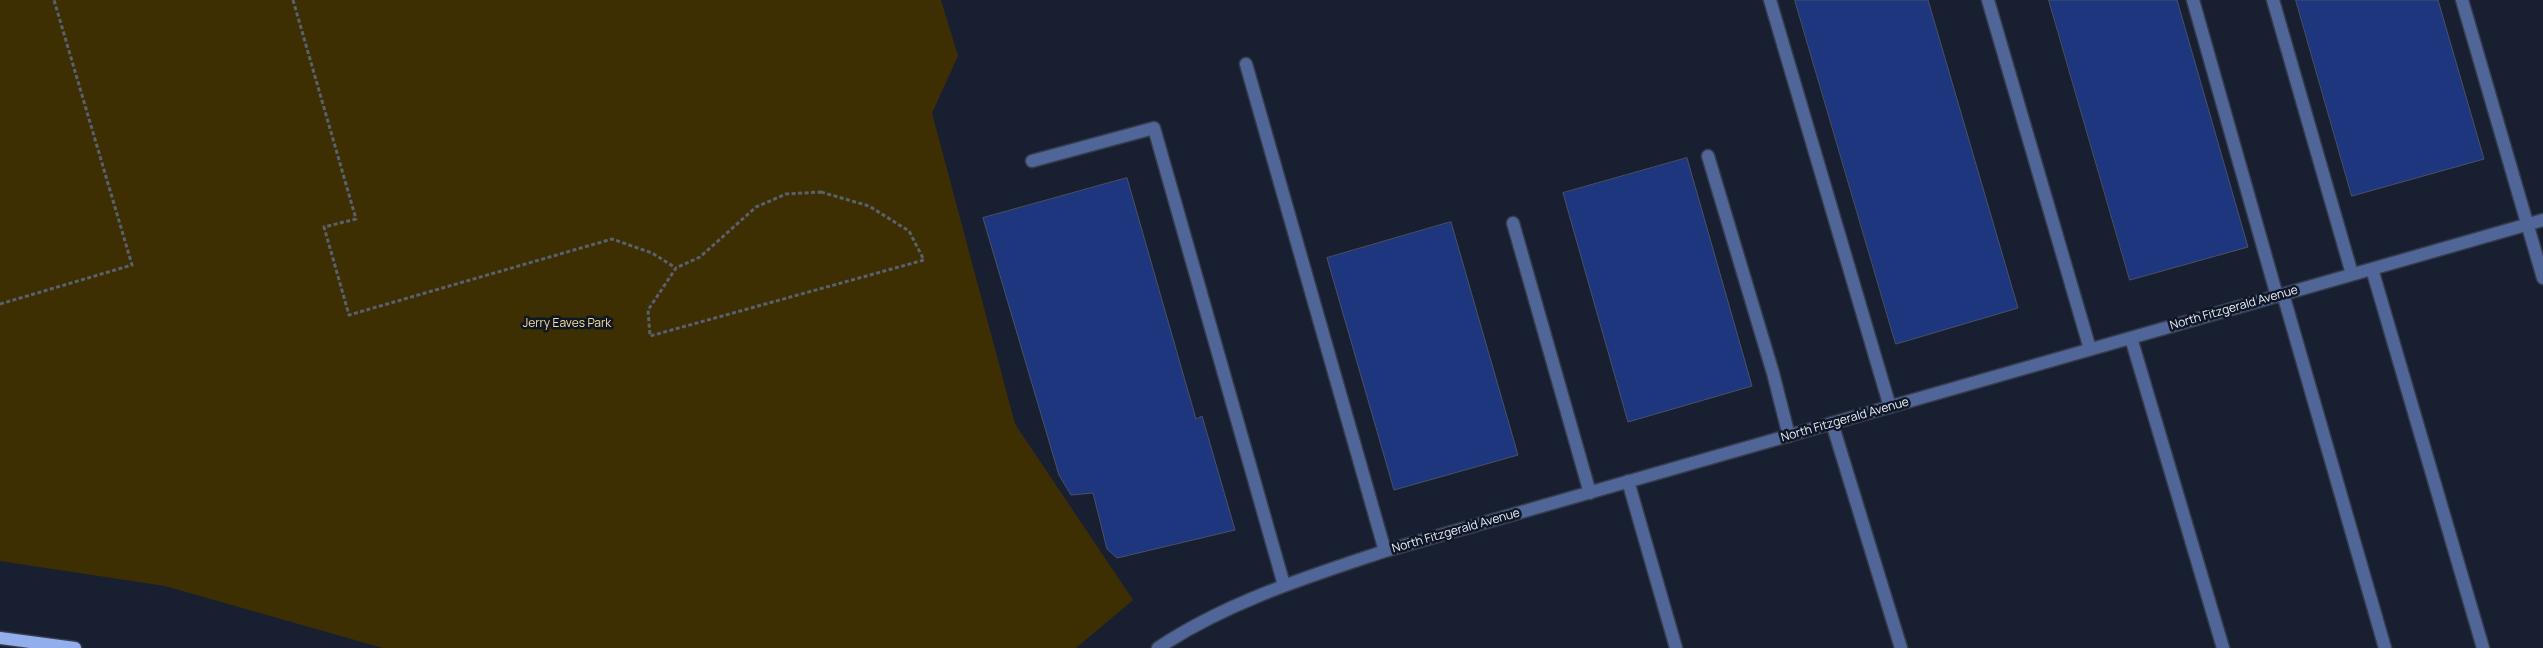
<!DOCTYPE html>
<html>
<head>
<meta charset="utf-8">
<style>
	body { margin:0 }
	canvas { display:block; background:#181f30 }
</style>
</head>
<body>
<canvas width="2543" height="648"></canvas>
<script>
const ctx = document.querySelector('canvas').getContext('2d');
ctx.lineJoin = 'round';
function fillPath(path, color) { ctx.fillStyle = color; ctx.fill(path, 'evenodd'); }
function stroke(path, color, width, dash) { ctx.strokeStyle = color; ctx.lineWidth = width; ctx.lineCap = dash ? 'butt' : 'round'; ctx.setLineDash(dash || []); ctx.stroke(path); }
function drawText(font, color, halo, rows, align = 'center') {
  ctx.font = font + ' Manrope,sans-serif'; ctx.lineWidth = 5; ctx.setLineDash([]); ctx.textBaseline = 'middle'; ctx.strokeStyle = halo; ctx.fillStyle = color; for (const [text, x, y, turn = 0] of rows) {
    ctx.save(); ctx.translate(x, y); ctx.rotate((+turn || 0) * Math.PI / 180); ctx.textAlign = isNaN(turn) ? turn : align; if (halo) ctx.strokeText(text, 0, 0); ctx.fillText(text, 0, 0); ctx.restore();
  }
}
fillPath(new Path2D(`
	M 0,0 L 941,0 L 958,56 L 932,113 L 1015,424 L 1133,600 L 1076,648 L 383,648 L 165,586 L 0,561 Z`), '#3d2f02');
const building = new Path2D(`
	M 1795,0 L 1928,0 L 2018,308 L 1896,344 Z
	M 2049,0 L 2177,0 L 2248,247 L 2130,280 Z
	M 2296,0 L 2438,0 L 2484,159 L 2352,196 Z
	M 1687,158 L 1752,386 L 1628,422 L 1563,193 Z
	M 1127,178 L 1196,419 L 1202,416 L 1235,530 L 1117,558 L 1107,549 L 1093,493 L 1071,495 L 1059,475 L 983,218 Z
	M 1451,222 L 1518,455 L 1394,490 L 1327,258 Z`);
fillPath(building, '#1d367e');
stroke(building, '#495165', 1);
const minor = new Path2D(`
	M 1770,0 L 1890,407
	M 1988,0 L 2090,349
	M 2193,0 L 2277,296
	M 2273,0 L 2352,274
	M 2462,0 L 2543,278
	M 1246,64 L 1385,551
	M 1708,156 L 1773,373 L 1789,436
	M 1032,161 L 1154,128 L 1284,585
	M 1513,223 L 1590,493
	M 2372,269 L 2483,648
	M 2283,294 L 2385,648
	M 2131,338 L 2223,648
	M 1832,423 L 1901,648
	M 1628,481 L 1676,648
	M 1158,648 C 1227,602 1307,577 1385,551 L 2543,220`);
const major = new Path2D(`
	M 0,638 L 75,648`);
stroke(minor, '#353c4c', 15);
stroke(major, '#353c4c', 15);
stroke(new Path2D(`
	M 293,0 L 356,219 L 324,227 L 349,315 L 612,239 L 652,253 L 676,268
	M 821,192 L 869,206 L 909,231 L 924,260 L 650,336 L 648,310 L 676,268 L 700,257 L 756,207 L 786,194 Z
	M 0,304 L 132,265 L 54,0`), '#59606f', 3, [4, 2.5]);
stroke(minor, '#506698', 12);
stroke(major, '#93aeec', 12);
drawText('12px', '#e9effb', '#0f1626', [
	["North Fitzgerald Avenue",2234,308,-16],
	["North Fitzgerald Avenue",1845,420,-16],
	["North Fitzgerald Avenue",1456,531,-16]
]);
drawText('12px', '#f8de97', '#0f1626', [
	["Jerry Eaves Park",567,324]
]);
</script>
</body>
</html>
